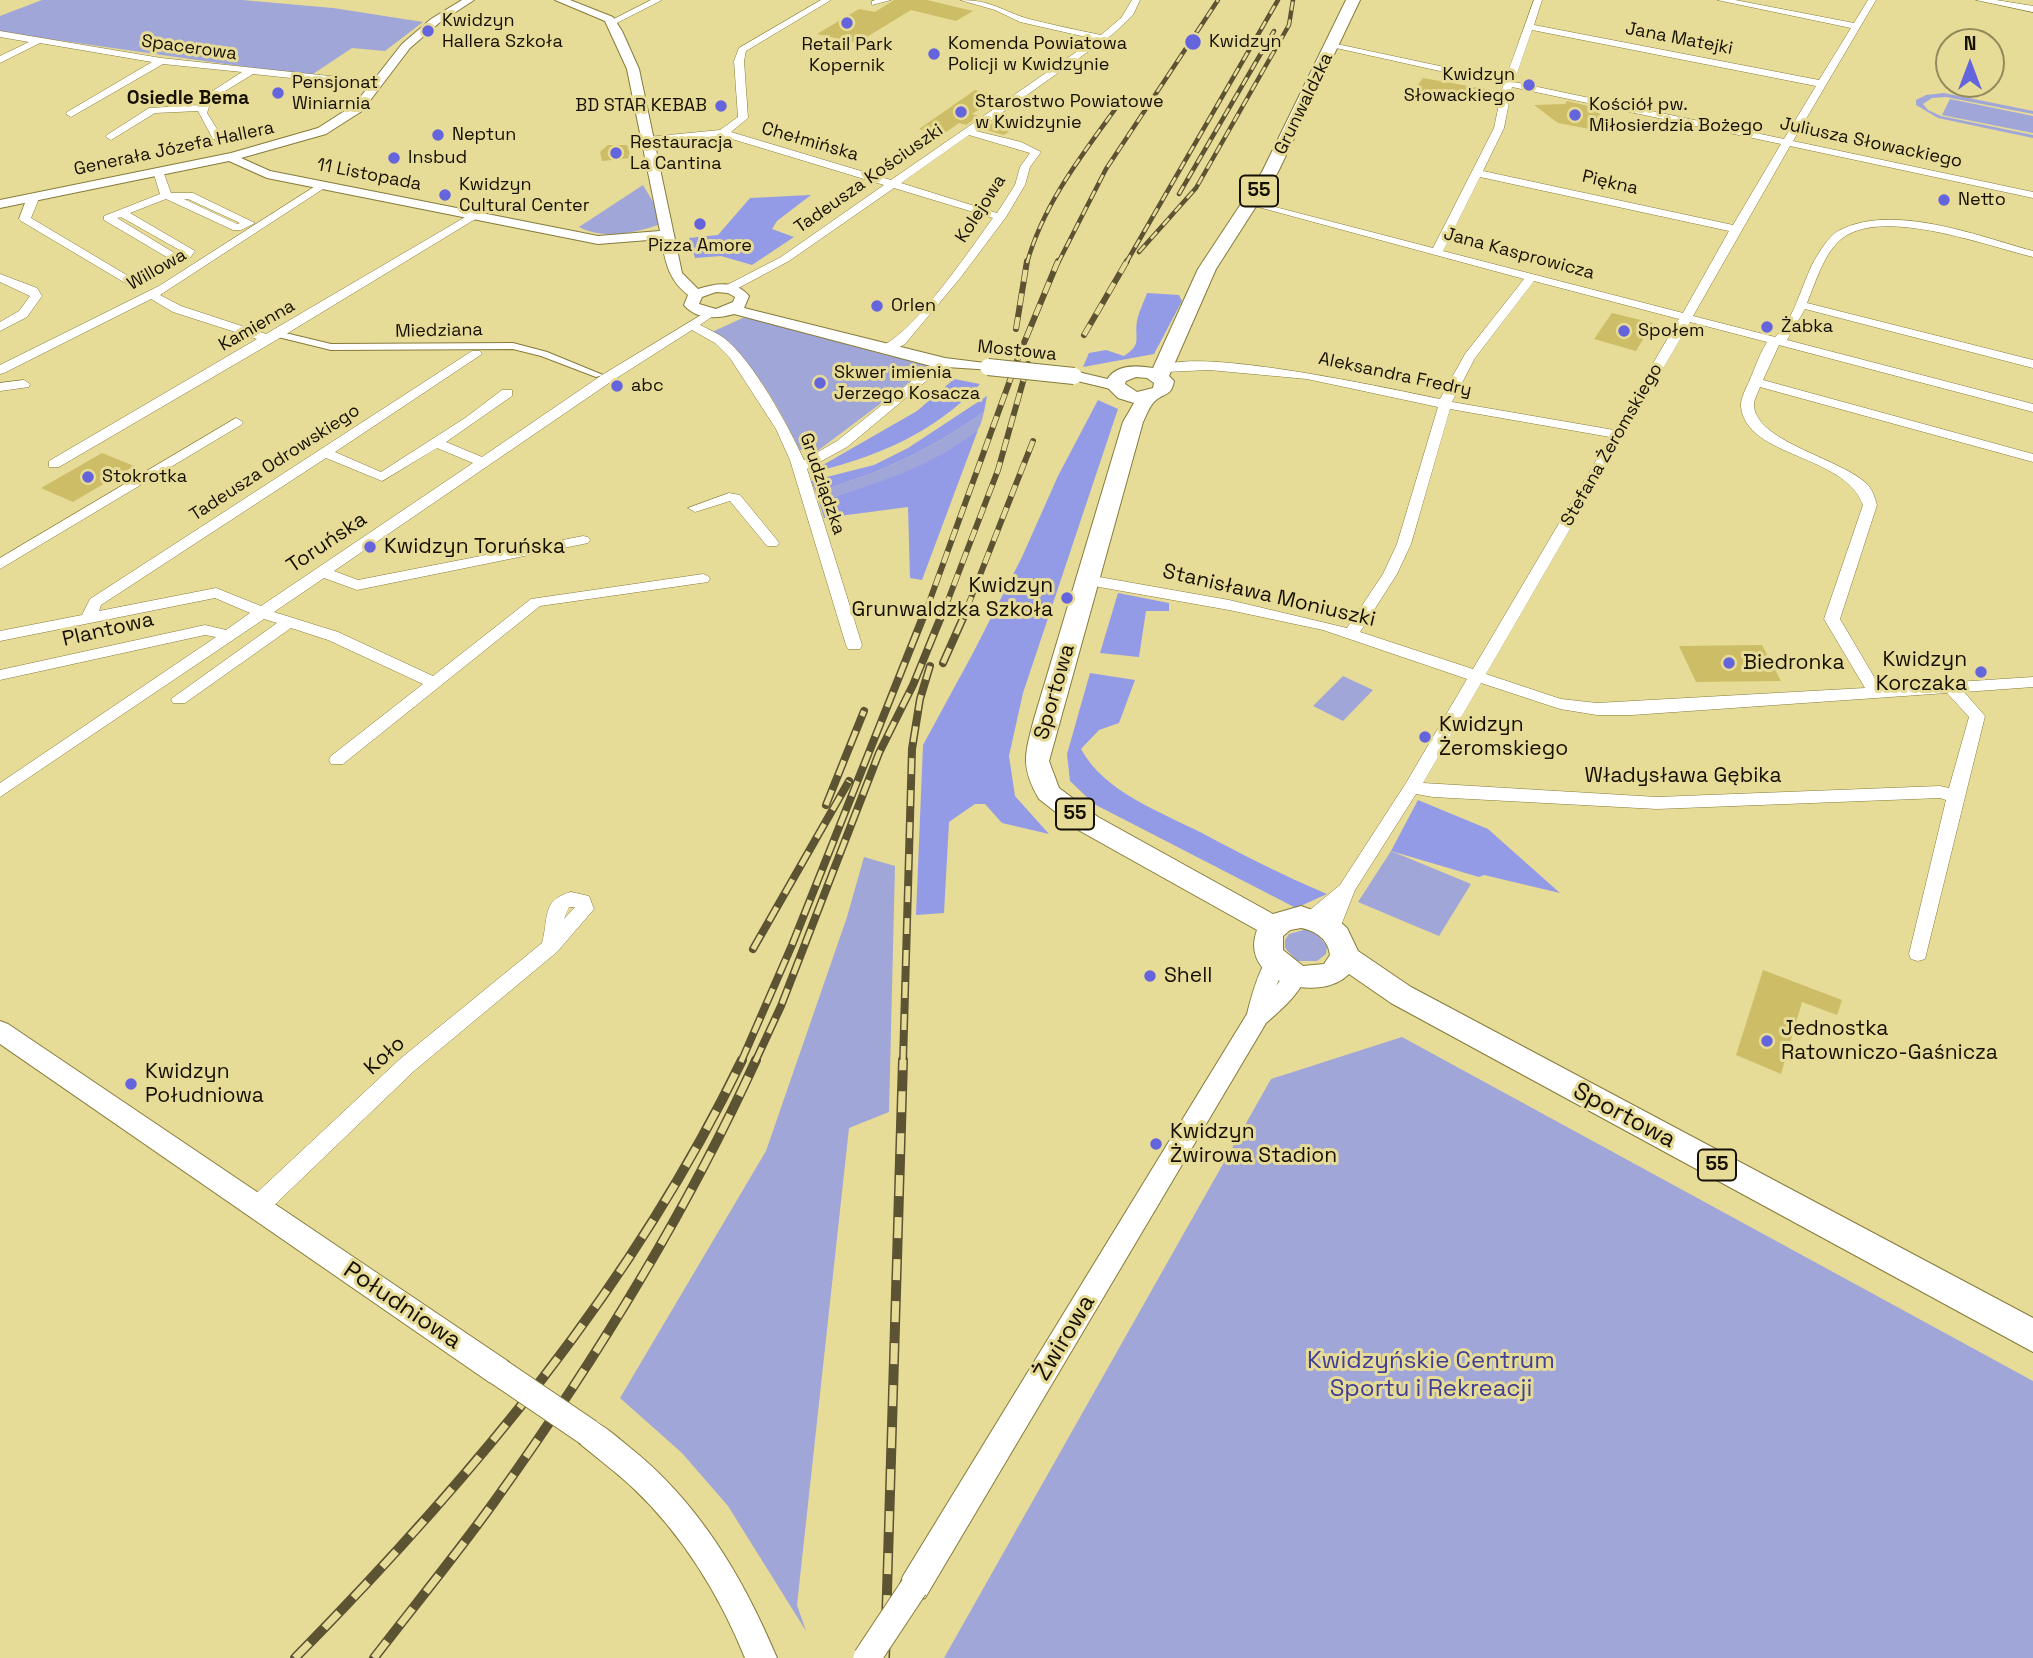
<!DOCTYPE html>
<html>
<head>
<meta charset="utf-8">
<style>
	body { margin:0 }
	#map { position:relative; width:2033px; height:1658px; overflow:hidden; background:#e7db98; font-family:"Space Grotesk",sans-serif }
	canvas { display:block }
	.north { position:absolute; left:1935px; top:28px; width:70px; height:70px; box-sizing:border-box; background:#e7db98; border:2px solid #938a5b; border-radius:50%; rotate:0deg; font-size:19px; font-weight:700; line-height:28px; text-align:center; color:#151000 }
	.north::after { content:''; display:block; margin:auto; width:24px; height:32px; background:#6464dd; clip-path:polygon(50% 0,100% 100%,50% 72%,0 100%) }
</style>
</head>
<body>
<div id="map">
<canvas width="2033" height="1658"></canvas>
<div class="north">N</div>
</div>
<script>
const ctx = document.querySelector('canvas').getContext('2d');
ctx.lineJoin = 'round';
function fillPath(path, color) { ctx.fillStyle = color; ctx.fill(path, 'evenodd'); }
function stroke(path, color, width, dash) { ctx.strokeStyle = color; ctx.lineWidth = width; ctx.lineCap = dash ? 'butt' : 'round'; ctx.setLineDash(dash || []); ctx.stroke(path); }
function drawText(font, color, halo, rows, align = 'center') {
  ctx.font = font + ' "Space Grotesk",sans-serif'; ctx.lineWidth = 6; ctx.setLineDash([]); ctx.textBaseline = 'middle'; ctx.strokeStyle = halo; ctx.fillStyle = color; for (const [text, x, y, turn = 0] of rows) {
    ctx.save(); ctx.translate(x, y); ctx.rotate((+turn || 0) * Math.PI / 180); ctx.textAlign = isNaN(turn) ? turn : align; if (halo) ctx.strokeText(text, 0, 0); ctx.fillText(text, 0, 0); ctx.restore();
  }
}
fillPath(new Path2D(`
	M 42,0 L 242,0 L 333,8 L 423,22 L 385,51 L 352,48 L 310,76 L 0,32 L 0,16 Z
	M 1944,93 L 2033,111 L 2033,114 L 1946,97 L 1932,98 L 1923,104 L 1928,110 L 1941,116 L 2033,135 L 2033,138 L 1938,118 L 1916,105 L 1916,100 L 1926,95 Z
	M 1950,99 L 2033,116 L 2033,133 L 1942,115 Z
	M 643,185 L 655,205 L 658,225 C 634,233 603,240 579,227 Z
	M 747,316 L 882,354 L 932,365 L 816,452 L 800,450 C 779,408 753,358 712,332 Z
	M 984,412 C 982,419 981,427 976,432 C 938,470 869,485 819,502 L 816,492 C 882,472 927,452 984,412 Z
	M 1343,676 L 1373,690 L 1343,721 L 1313,706 Z
	M 1391,851 L 1471,884 L 1439,936 L 1358,902 Z
	M 864,857 L 895,866 L 889,1112 L 849,1128 L 797,1605 L 806,1631 L 728,1506 L 682,1453 L 620,1398 L 766,1151 L 847,917 Z
	M 1307,929 L 1316,933 L 1327,946 L 1326,954 L 1317,961 L 1297,961 L 1285,948 L 1285,940 L 1289,934 Z
	M 1402,1037 L 2033,1381 L 2033,1658 L 944,1658 L 1271,1079 Z`), '#a0a6d8');
fillPath(new Path2D(`
	M 811,195 L 777,221 L 772,229 L 794,237 L 752,265 L 721,256 L 695,258 L 689,238 L 718,235 L 750,198 Z
	M 1147,293 L 1179,295 L 1182,301 L 1154,354 L 1083,367 L 1089,353 L 1106,350 L 1124,356 C 1143,344 1134,338 1137,321 C 1139,311 1144,302 1147,293 Z
	M 954,379 L 980,384 C 935,433 873,459 809,473 L 917,411 Z
	M 987,396 L 984,412 C 927,452 882,472 816,492 L 811,481 L 874,465 L 908,448 Z
	M 1098,400 L 1118,409 L 1023,693 L 1009,756 L 1015,796 L 1049,834 L 1002,823 L 985,804 L 975,804 L 949,822 L 944,913 L 916,915 L 923,745 L 973,653 L 1022,557 L 1058,476 Z
	M 978,430 L 922,580 L 910,578 L 908,507 L 824,518 L 819,502 C 879,482 928,469 978,430 Z
	M 1118,593 L 1169,603 L 1169,611 L 1146,611 L 1139,657 L 1100,653 Z
	M 1090,673 L 1135,680 L 1119,723 L 1099,730 L 1081,749 C 1104,792 1161,812 1202,833 C 1243,855 1284,876 1327,894 L 1296,908 L 1094,804 L 1070,781 L 1067,754 Z
	M 1418,800 L 1488,829 L 1560,893 L 1484,875 L 1479,877 L 1391,851 Z`), '#949be6');
fillPath(new Path2D(`
	M 894,0 L 927,0 L 973,11 L 956,21 L 911,10 L 857,43 L 817,34 L 859,9 L 875,12 Z
	M 1423,78 L 1491,90 L 1483,103 L 1414,90 Z
	M 975,90 L 999,96 L 972,114 L 979,116 L 966,125 L 959,123 L 942,135 L 919,129 Z
	M 1567,101 L 1601,109 L 1598,113 L 1607,119 L 1598,130 L 1584,128 L 1558,123 L 1534,105 L 1565,104 Z
	M 997,120 L 1019,124 L 1004,135 L 983,129 Z
	M 608,145 L 627,145 L 631,158 L 602,161 L 600,152 Z
	M 1612,313 L 1653,323 L 1636,351 L 1594,339 Z
	M 102,453 L 134,466 L 73,502 L 41,488 Z
	M 1762,645 L 1781,681 L 1696,682 L 1679,646 Z
	M 1763,970 L 1842,1000 L 1837,1015 L 1802,1002 L 1781,1074 L 1736,1055 Z`), '#cdbd66');
const pedestrian = new Path2D(`
	M 277,331 L 331,344 L 513,343 L 547,352 L 603,375 L 596,377 L 541,356 L 513,349 L 331,350 L 274,336 L 273,334 Z`);
const minor = new Path2D(`
	M 651,0 L 662,0 L 615,24 L 608,22 Z
	M 821,0 L 831,0 L 746,51 L 744,61 L 748,118 L 731,132 L 891,180 L 1095,39 L 1020,22 L 995,10 L 960,0 C 992,0 1002,11 1029,19 C 1053,25 1077,30 1101,35 L 1121,18 L 1132,0 L 1140,0 L 1133,15 L 1113,34 L 976,131 L 1021,142 L 1041,152 L 1030,167 L 1025,185 L 1006,217 L 961,277 L 905,344 L 892,351 L 884,351 L 884,345 C 918,327 968,252 993,218 L 894,188 L 789,261 L 729,293 L 725,292 L 725,286 L 781,257 L 884,185 L 722,136 L 648,143 L 643,140 L 648,137 L 720,130 L 738,117 L 734,61 L 739,48 ZM 969,135 L 1030,153 L 1020,167 L 1015,185 L 997,213 L 901,183 Z
	M 876,0 L 891,0 L 872,5 L 872,1 Z
	M 1534,0 L 1542,0 L 1534,25 L 1819,80 L 1851,28 L 1717,0 L 1735,0 L 1854,23 L 1868,0 L 1876,0 L 1793,141 L 2033,192 L 2033,198 L 1790,146 L 1693,316 L 1775,337 C 1793,323 1803,281 1814,261 C 1820,251 1828,237 1838,231 C 1892,202 1978,236 2033,251 L 2033,257 C 1987,246 1886,208 1844,237 C 1824,251 1816,282 1807,303 L 2033,360 L 2033,368 L 1805,309 L 1787,340 L 2033,404 L 2033,412 L 1779,345 L 1763,380 L 2033,454 L 2033,462 L 1760,387 C 1758,393 1753,401 1754,407 C 1759,443 1843,459 1868,485 C 1873,491 1875,498 1877,505 L 1840,619 L 1880,687 L 2033,677 L 2033,687 L 1964,692 L 1985,716 L 1925,959 L 1918,961 L 1911,959 L 1909,954 L 1946,800 L 1940,798 L 1657,809 L 1433,797 L 1416,794 L 1355,890 L 1338,933 L 1331,935 L 1324,933 L 1322,928 L 1326,917 L 1312,926 L 1305,924 L 1303,919 L 1305,914 L 1340,885 L 1406,783 L 1467,679 L 1323,630 L 1229,610 L 1088,585 L 1081,580 L 1088,575 L 1229,600 L 1347,628 L 1383,574 L 1397,544 L 1438,407 L 1307,379 L 1209,370 L 1165,372 L 1159,368 C 1188,344 1396,390 1440,399 L 1465,354 L 1524,279 L 1247,204 L 1252,201 L 1433,248 L 1494,128 L 1503,85 L 1327,46 L 1332,43 L 1505,80 ZM 1532,30 L 1816,86 L 1784,139 L 1514,82 ZM 1512,87 L 1781,144 L 1733,225 L 1483,171 L 1504,128 ZM 1480,177 L 1729,231 L 1683,313 L 1443,251 ZM 1534,281 L 1679,319 L 1614,430 L 1452,402 L 1475,358 ZM 1690,322 L 1767,342 C 1760,353 1756,365 1751,377 C 1748,385 1740,398 1741,407 C 1747,458 1845,454 1863,505 L 1824,619 L 1865,688 L 1597,703 L 1561,699 L 1486,674 ZM 1450,409 L 1610,437 L 1473,669 L 1360,632 L 1397,574 L 1411,544 ZM 1481,683 L 1560,709 L 1597,715 L 1632,715 L 1947,693 L 1969,717 L 1949,788 L 1940,786 L 1657,797 L 1423,783 Z
	M 1976,0 L 1996,0 L 2033,6 L 2033,12 Z
	M 0,31 L 161,58 L 376,81 L 381,84 L 376,87 L 253,74 L 217,96 L 210,104 L 207,113 L 222,137 L 221,139 L 213,139 L 198,111 L 155,113 L 111,140 L 106,137 L 107,135 L 149,108 L 199,105 L 211,92 L 242,72 L 163,64 L 71,117 L 66,114 L 67,112 L 152,62 L 40,43 L 0,63 L 0,56 L 29,42 L 0,37 Z
	M 158,168 L 163,171 L 171,193 L 193,193 L 255,223 L 241,230 L 233,230 L 166,199 L 130,213 L 195,251 L 189,259 L 170,259 L 104,220 L 104,216 L 160,194 L 153,171 ZM 184,199 L 188,199 L 240,223 L 237,224 ZM 121,217 L 183,252 L 176,254 L 117,218 Z
	M 320,183 L 329,185 L 160,295 L 181,306 L 266,334 L 472,213 L 482,215 L 273,342 L 59,467 L 49,467 L 49,461 L 257,339 L 173,312 L 151,299 L 4,373 L 0,374 L 0,365 L 159,286 Z
	M 28,195 L 36,195 L 38,201 L 31,218 L 140,283 L 140,287 L 132,287 L 21,221 L 19,219 Z
	M 0,274 L 37,288 L 42,296 L 27,317 L 0,331 L 0,322 L 19,311 L 30,296 L 0,282 Z
	M 711,309 L 717,313 L 700,325 C 708,329 717,333 724,338 C 752,359 789,427 804,460 L 837,441 L 939,359 L 943,358 L 949,362 L 847,447 L 807,469 L 862,645 L 860,649 L 848,649 L 846,645 L 790,460 L 776,429 L 730,358 L 715,343 L 692,330 L 612,381 L 334,571 L 358,580 L 583,536 L 588,537 L 590,540 L 588,543 L 357,590 L 324,578 L 274,612 L 338,632 L 433,676 L 531,599 L 703,574 L 708,576 L 710,579 L 708,582 L 540,606 L 343,764 L 331,764 L 329,760 L 331,756 L 423,684 L 328,640 L 291,628 L 185,703 L 173,703 L 171,699 L 277,623 L 264,619 L 0,797 L 0,783 L 216,637 L 205,635 L 0,680 L 0,670 L 205,625 L 226,630 L 250,613 L 215,598 L 0,641 L 0,631 L 82,615 L 90,599 L 472,351 L 480,351 L 482,354 L 335,452 L 381,472 L 465,418 L 502,390 L 512,390 L 512,396 L 446,442 L 482,457 L 602,375 ZM 437,448 L 473,463 L 261,606 L 216,588 L 99,611 L 101,605 L 326,458 L 382,481 Z
	M 24,380 L 30,384 L 29,387 L 0,391 L 0,383 Z
	M 236,418 L 243,422 L 241,425 L 0,569 L 0,558 Z
	M 729,493 L 740,495 L 777,540 L 779,543 L 777,546 L 767,546 L 730,501 L 695,512 L 688,508 Z
	M 571,892 L 589,896 L 594,909 L 557,952 L 414,1071 L 265,1214 L 257,1217 L 249,1214 L 246,1207 L 249,1200 L 400,1059 L 542,943 C 549,918 541,900 571,892 ZM 569,907 L 575,907 L 564,919 Z`);
const tertiary = new Path2D(`
	M 462,0 L 474,0 L 439,23 L 410,48 L 362,111 L 326,134 L 241,158 L 270,171 L 598,236 L 660,231 L 627,69 L 605,21 L 555,0 L 570,0 L 613,17 L 622,31 L 639,69 L 682,273 L 698,289 C 716,283 736,280 749,296 L 744,308 L 945,358 L 993,364 L 996,367 L 993,370 L 931,366 L 734,314 C 716,319 697,320 684,305 L 688,295 C 668,279 666,263 661,239 L 598,244 L 267,178 L 229,161 L 0,208 L 0,200 L 231,153 L 318,128 L 354,105 L 402,44 L 431,19 ZM 716,292 L 728,293 L 735,297 L 733,302 L 716,309 L 699,304 L 702,297 Z
	M 1074,371 L 1120,382 L 1123,385 L 1115,390 L 1069,379 L 1066,376 L 1069,373 Z
	M 1275,955 L 1283,958 L 1286,964 L 1276,986 C 1285,974 1289,964 1304,970 L 1307,976 C 1297,996 1283,1008 1266,1023 L 925,1598 L 914,1602 L 903,1598 L 899,1587 L 903,1576 L 1247,1014 C 1252,994 1257,976 1267,958 Z
	M 0,1021 L 8,1024 L 509,1362 L 513,1372 L 509,1382 L 499,1386 L 489,1382 L 0,1044 Z
	M 589,1419 C 604,1425 616,1436 628,1446 C 698,1501 743,1577 777,1658 L 745,1658 C 720,1596 682,1534 633,1488 C 616,1472 597,1458 579,1443 L 575,1433 L 579,1423 Z`);
const primary = new Path2D(`
	M 1346,0 L 1360,0 L 1278,172 L 1216,269 L 1169,376 L 1174,381 C 1171,397 1165,392 1155,401 C 1150,405 1146,416 1143,422 L 1049,761 L 1059,788 L 1098,817 L 1273,914 L 1301,906 L 1337,919 L 1347,928 L 1358,951 L 1411,987 L 2033,1318 L 2033,1352 L 1391,1003 L 1349,974 C 1318,1005 1238,981 1257,930 L 1080,831 L 1039,799 C 1020,766 1025,754 1034,719 L 1123,422 L 1134,403 L 1118,398 L 1105,385 C 1111,364 1136,365 1153,368 L 1198,269 L 1262,172 ZM 1136,377 L 1147,378 L 1154,383 L 1153,388 L 1137,392 L 1125,384 L 1126,381 ZM 1301,928 C 1316,931 1328,939 1330,955 L 1324,964 L 1303,966 L 1283,950 L 1283,936 L 1290,930 Z`);
stroke(pedestrian, '#867b39', 2);
stroke(minor, '#867b39', 1);
stroke(tertiary, '#867b39', 2);
stroke(primary, '#867b39', 2);
fillPath(pedestrian, '#fff');
fillPath(minor, '#fff');
fillPath(tertiary, '#fff');
fillPath(primary, '#fff');
const railFar3 = new Path2D(`
	M 1179,194 L 1274,31
	M 1139,252 L 1196,188 L 1289,25 L 1293,0
	M 1027,263 C 1043,205 1081,156 1116,108
	M 1058,263 L 1106,169 L 1218,0
	M 1126,263 L 1278,0`);
const railFar2 = new Path2D(`
	M 1016,329 L 1027,261
	M 1084,335 L 1127,261
	M 927,608 L 1021,350 L 1058,261
	M 945,608 L 998,470 L 1028,364
	M 967,608 L 1033,441`);
const railFar1 = new Path2D(`
	M 943,663 L 968,607
	M 826,805 L 864,711
	M 753,949 L 849,781
	M 741,1062 L 792,945 L 927,607
	M 755,1062 L 781,1006 L 879,753 L 913,685 L 945,607
	M 903,1062 L 912,749 L 920,699 L 930,666`);
const rail = new Path2D(`
	M 295,1658 C 471,1479 632,1288 742,1060
	M 374,1658 C 414,1606 456,1555 494,1502 C 593,1364 685,1215 756,1060
	M 885,1658 L 903,1060`);
stroke(railFar3, '#5b5332', 4.5);
stroke(railFar2, '#5b5332', 6);
stroke(railFar1, '#5b5332', 8);
stroke(rail, '#5b5332', 10);
stroke(railFar3, '#e7db98', 2.5, [9]);
stroke(railFar2, '#e7db98', 4.5, [12]);
stroke(railFar1, '#e7db98', 5, [16]);
stroke(rail, '#e7db98', 7, [21]);
const tertiaryBridgeFar1 = new Path2D(`
	M 988,367 L 1074,376`);
const tertiaryBridge = new Path2D(`
	M 499,1372 L 589,1433
	M 867,1658 L 914,1587`);
stroke(tertiaryBridgeFar1, '#867b39', 18, []);
stroke(tertiaryBridge, '#867b39', 29, []);
stroke(tertiaryBridgeFar1, '#fff', 16);
stroke(tertiaryBridge, '#fff', 27);
for (const [x, y, r, color] of [
	[847,23,7,"#6464dd"],
	[428,31,7,"#6464dd"],
	[1193,42,9,"#6464dd"],
	[934,54,7,"#6464dd"],
	[1529,85,7,"#6464dd"],
	[278,93,7,"#6464dd"],
	[721,106,7,"#6464dd"],
	[961,112,7,"#6464dd"],
	[1575,115,7,"#6464dd"],
	[438,135,7,"#6464dd"],
	[616,153,7,"#6464dd"],
	[394,158,7,"#6464dd"],
	[445,195,7,"#6464dd"],
	[1944,200,7,"#6464dd"],
	[700,224,7,"#6464dd"],
	[877,306,7,"#6464dd"],
	[1767,327,7,"#6464dd"],
	[1624,331,7,"#6464dd"],
	[820,383,7,"#6464dd"],
	[617,386,7,"#6464dd"],
	[88,477,7,"#6464dd"],
	[370,547,7,"#6464dd"],
	[1067,598,7,"#6464dd"],
	[1729,663,7,"#6464dd"],
	[1981,672,7,"#6464dd"],
	[1425,737,7,"#6464dd"],
	[1150,976,7,"#6464dd"],
	[1767,1041,7,"#6464dd"],
	[131,1084,7,"#6464dd"],
	[1156,1144,7,"#6464dd"]
]) { const dot = new Path2D(); dot.arc(x, y, r, 0, 2 * Math.PI); ctx.fillStyle = color; ctx.fill(dot); stroke(dot, '#e7db98', 2.5); }
drawText('18px', '#151000', '#e7db98', [
	["Kwidzyn",442,21],
	["Hallera Szkoła",442,42],
	["Kwidzyn",1209,42],
	["Komenda Powiatowa",948,44],
	["Policji w Kwidzynie",948,65],
	["Retail Park",847,45,"center"],
	["Kopernik",847,66,"center"],
	["Kwidzyn",1515,75,"right"],
	["Słowackiego",1515,96,"right"],
	["Pensjonat",292,83],
	["Winiarnia",292,104],
	["Starostwo Powiatowe",975,102],
	["w Kwidzynie",975,123],
	["Kościół pw.",1589,105],
	["Miłosierdzia Bożego",1589,126],
	["BD STAR KEBAB",707,106,"right"],
	["Neptun",452,135],
	["Restauracja",630,143],
	["La Cantina",630,164],
	["Insbud",408,158],
	["Kwidzyn",459,185],
	["Cultural Center",459,206],
	["Netto",1958,200],
	["Pizza Amore",700,246,"center"],
	["Orlen",891,306],
	["Żabka",1781,327],
	["Społem",1638,331],
	["Skwer imienia",834,373],
	["Jerzego Kosacza",834,394],
	["abc",631,386],
	["Stokrotka",102,477]
], 'left');
drawText('18px', '#151000', '#e7db98', [
	["Jana Matejki",1679,39,11],
	["Spacerowa",189,48,8],
	["Grunwaldzka",1304,104,-64],
	["Chełmińska",810,142,16],
	["Juliusza Słowackiego",1871,143,12],
	["Generała Józefa Hallera",174,149,-12],
	["11 Listopada",369,175,11],
	["Tadeusza Kościuszki",869,179,-35],
	["Piękna",1610,183,13],
	["Kolejowa",981,209,-57],
	["Jana Kasprowicza",1519,254,15],
	["Willowa",157,270,-30],
	["Kamienna",257,326,-30],
	["Miedziana",439,331,-1],
	["Mostowa",1017,351,6],
	["Aleksandra Fredry",1395,375,12],
	["Stefana Żeromskiego",1612,445,-60],
	["Tadeusza Odrowskiego",275,463,-33],
	["Grudziądzka",822,484,71]
]);
drawText('bold 19px', '#151000', '#e7db98', [
	["Osiedle Bema",188,99]
]);
for (const [x, y, w] of [
	[1259,191,38],
	[1075,814,38],
	[1717,1165,38]
]) { const box = new Path2D(); box.roundRect(x - w / 2, y - 15.5, w, 31, 5); ctx.fillStyle = '#e7db98'; ctx.fill(box); stroke(box, '#151000', 2); }
drawText('bold 19px', '#151000', null, [
	["55",1259,191],
	["55",1075,814],
	["55",1717,1165]
]);
drawText('21px', '#151000', '#e7db98', [
	["Toruńska",327,543,-34],
	["Stanisława Moniuszki",1269,596,13],
	["Plantowa",108,630,-13],
	["Sportowa",1055,692,-74],
	["Władysława Gębika",1683,776],
	["Koło",385,1056,-42]
]);
drawText('21px', '#151000', '#e7db98', [
	["Kwidzyn Toruńska",384,547],
	["Kwidzyn",1053,586,"right"],
	["Grunwaldzka Szkoła",1053,610,"right"],
	["Kwidzyn",1967,660,"right"],
	["Korczaka",1967,684,"right"],
	["Biedronka",1743,663],
	["Kwidzyn",1439,725],
	["Żeromskiego",1439,749],
	["Shell",1164,976],
	["Jednostka",1781,1029],
	["Ratowniczo-Gaśnicza",1781,1053],
	["Kwidzyn",145,1072],
	["Południowa",145,1096],
	["Kwidzyn",1170,1132],
	["Żwirowa Stadion",1170,1156]
], 'left');
drawText('24px', '#151000', '#e7db98', [
	["Sportowa",1624,1116,28],
	["Południowa",402,1306,34],
	["Żwirowa",1065,1338,-59]
]);
drawText('24px', '#403e96', '#e7db98', [
	["Kwidzyńskie Centrum",1431,1361],
	["Sportu i Rekreacji",1431,1389]
]);
</script>
</body>
</html>
